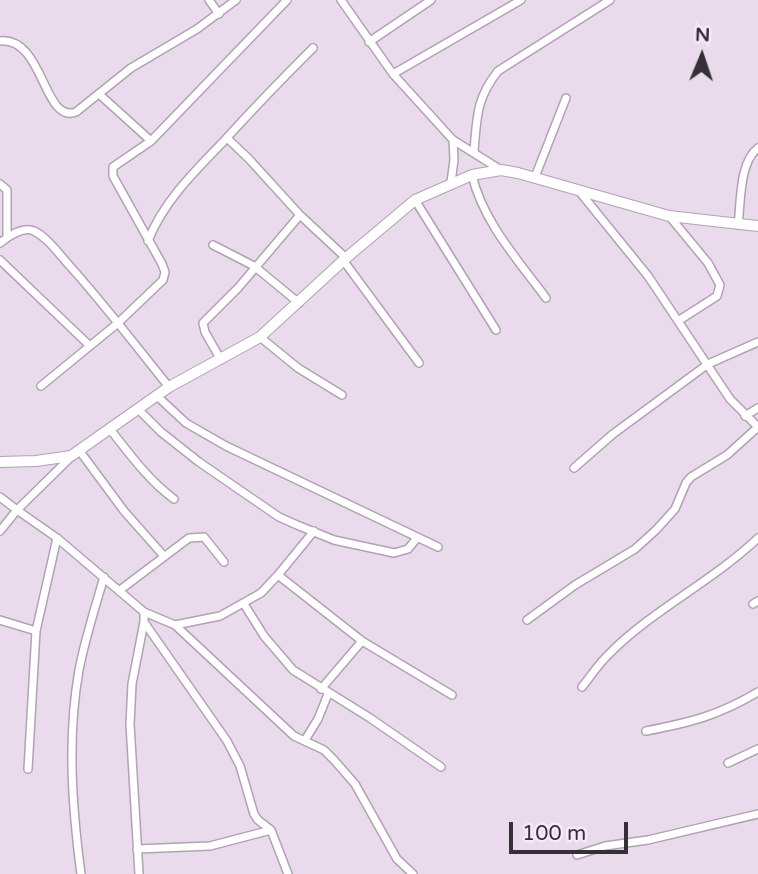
<!DOCTYPE html>
<html>
<head>
<meta charset="utf-8">
<style>
	body { margin:0 }
	#map { position:relative; width:758px; height:874px; overflow:hidden; background:#e9dbec; font-family:"Varela Round",sans-serif }
	canvas { display:block }
	.north { position:absolute; left:667px; top:21px; width:70px; height:70px; -webkit-text-stroke:5px #f7e8fa; paint-order:stroke; rotate:2deg; font-size:19px; font-weight:700; line-height:28px; text-align:center; color:#352f36 }
	.north::after { content:''; display:block; margin:auto; width:24px; height:32px; background:#352f36; clip-path:polygon(50% 0,100% 100%,50% 72%,0 100%) }
	.scale { position:absolute; left:509px; top:822px; width:119px; height:32px; box-sizing:border-box; border:4px solid #352f36; border-top:0; padding-left:9px; font-size:21px; line-height:24px; white-space:nowrap; color:#352f36; -webkit-text-stroke:5px #f7e8fa; paint-order:stroke }
</style>
</head>
<body>
<div id="map">
<canvas width="758" height="874"></canvas>
<div class="north">N</div>
<div class="scale">100 m</div>
</div>
<script>
const ctx = document.querySelector('canvas').getContext('2d');
ctx.lineJoin = 'round';
function stroke(path, color, width, dash) { ctx.strokeStyle = color; ctx.lineWidth = width; ctx.lineCap = dash ? 'butt' : 'round'; ctx.setLineDash(dash || []); ctx.stroke(path); }
const minor = new Path2D(`
	M 209,0 L 219,14
	M 341,0 L 393,74 L 453,140 L 501,170
	M 0,41 C 44,37 43,124 76,112 L 131,68 L 197,29 L 236,0
	M 369,42 L 431,0
	M 393,74 L 521,0
	M 99,94 L 151,141
	M 227,138 L 249,159 L 300,215 L 346,258
	M 474,151 C 477,117 476,99 498,71 L 610,0
	M 472,175 C 483,222 518,260 546,298
	M 535,177 L 566,98
	M 451,182 L 454,160 L 453,140
	M 0,184 L 7,190 L 7,237
	M 415,200 L 496,330
	M 670,217 L 708,263 L 720,285 L 717,296 L 678,321
	M 738,225 C 741,203 739,162 758,148
	M 148,241 C 163,202 194,172 223,142 C 252,110 282,79 313,48
	M 0,243 C 8,236 24,226 34,231 C 48,238 59,254 69,265 C 104,304 136,346 169,387
	M 213,245 L 254,266 L 299,303
	M 0,260 L 90,346
	M 343,260 L 419,363
	M 260,337 L 298,368 L 342,395
	M 221,360 L 205,332 L 203,323 L 238,288 L 300,215
	M 41,386 L 118,323 L 163,280 L 165,272 L 162,264 L 113,176 L 113,167 L 151,141 L 287,0
	M 157,396 L 186,423 L 226,446 L 438,547
	M 138,409 L 161,432 L 199,462 L 279,517 L 297,525 L 334,540 L 394,553 L 408,549 L 417,538
	M 745,416 L 758,408
	M 109,428 C 129,453 148,480 174,499
	M 79,450 L 124,511 L 163,555
	M 71,457 L 17,510 L 57,538 L 144,612 L 144,622 L 227,741 L 240,766 L 254,814 L 258,820 L 271,830 L 288,874
	M 574,468 L 613,434 L 708,364 L 758,342
	M 0,497 L 17,510 L 0,531
	M 278,575 L 362,641 L 452,695
	M 120,590 L 189,538 L 204,537 L 224,562
	M 244,604 L 264,636 L 293,670 L 370,718 L 441,767
	M 753,604 L 758,601
	M 144,612 L 175,625 L 220,616 L 261,593 L 278,575 L 314,531
	M 0,620 L 36,631
	M 527,620 L 575,585 L 635,549 L 656,530 L 675,509 L 686,483 L 691,477 L 727,455 L 758,427 L 730,399 L 648,276 L 579,191
	M 175,625 L 294,736 L 324,750 L 334,760 L 355,784 L 397,859 L 413,874
	M 582,687 C 591,676 599,663 610,653 C 654,609 713,581 758,538
	M 321,689 L 362,641
	M 646,731 C 692,722 717,716 758,692
	M 305,740 L 318,719 L 328,694
	M 728,763 L 758,749
	M 28,769 L 36,631 L 57,538
	M 137,849 L 210,846 L 271,830
	M 577,855 L 605,846 L 648,840 L 758,814
	M 81,874 C 72,806 67,738 79,670 C 85,639 95,608 104,577
	M 139,874 L 130,724 L 132,684 L 144,622`);
const tertiary = new Path2D(`
	M 0,462 L 36,461 L 71,456 L 169,387 L 260,337 L 346,258 L 415,200 L 472,175 L 501,170 L 518,173 L 669,216 L 758,226`);
stroke(minor, '#b0a2b3', 10);
stroke(tertiary, '#b0a2b3', 12);
stroke(minor, '#fff', 7);
stroke(tertiary, '#fff', 10);
</script>
</body>
</html>
